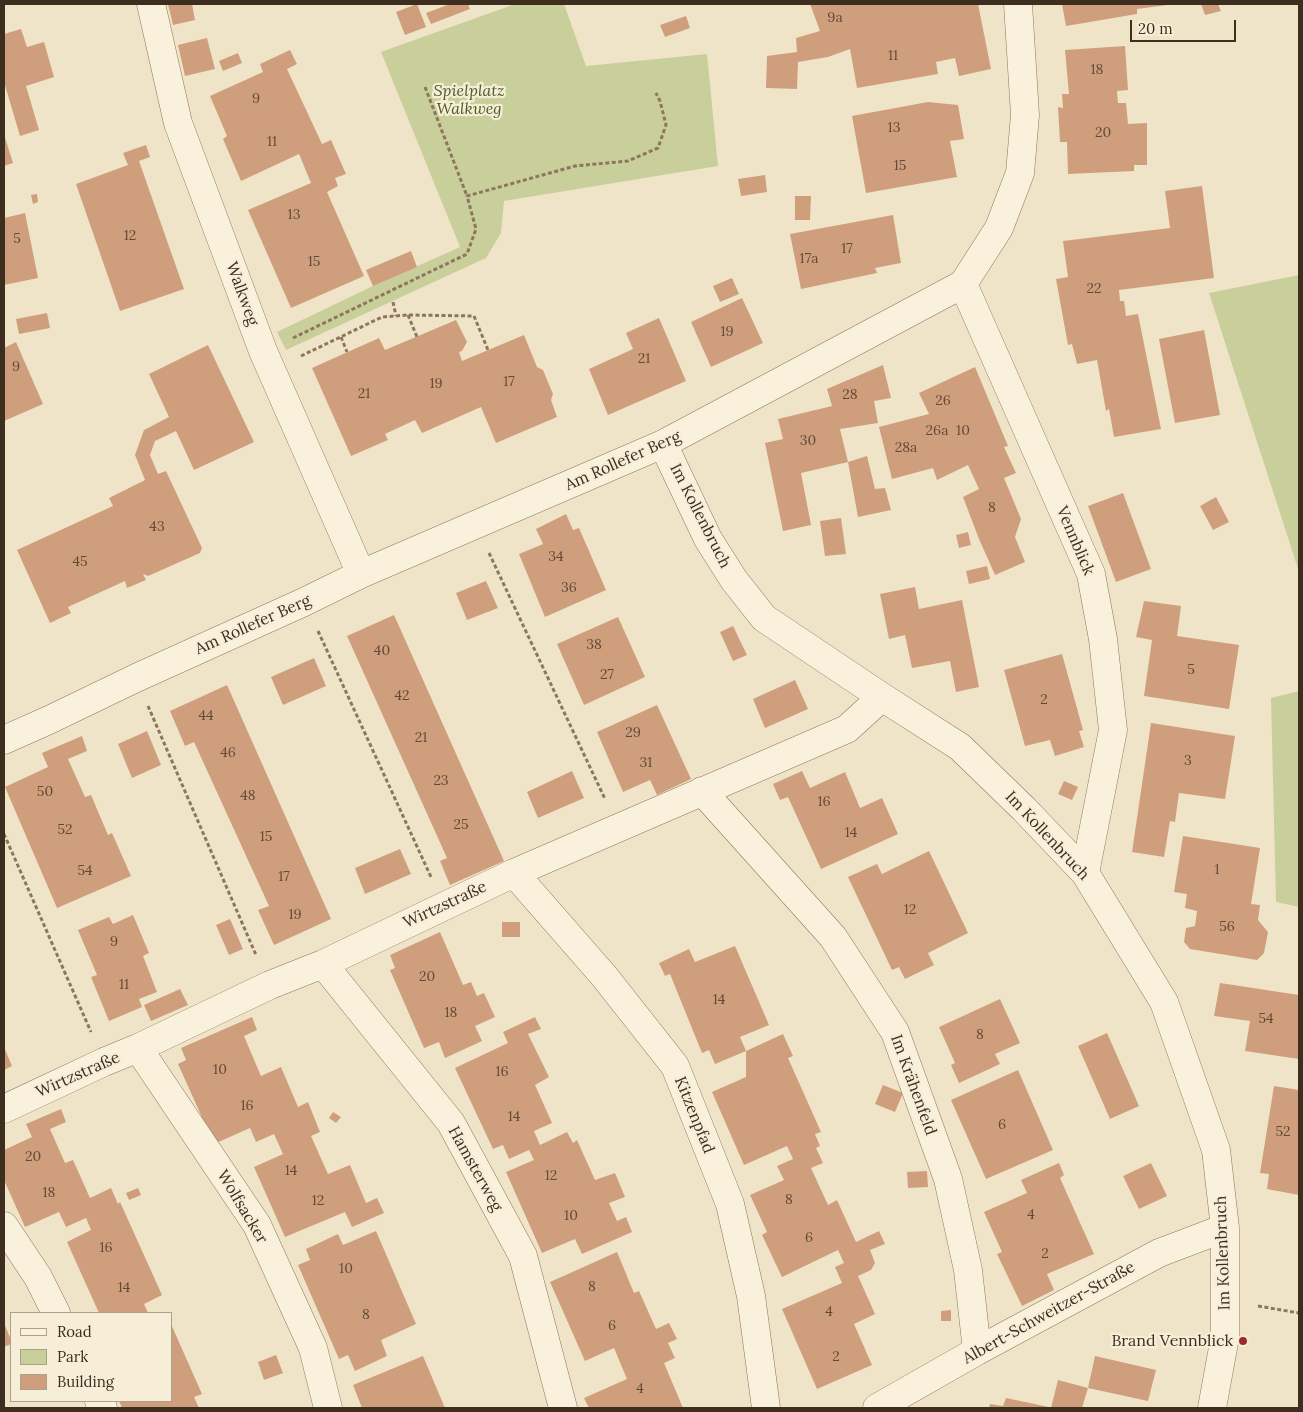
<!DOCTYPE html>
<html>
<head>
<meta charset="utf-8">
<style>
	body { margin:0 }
	#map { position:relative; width:1303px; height:1412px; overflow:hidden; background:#f0e4c8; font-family:Lora,serif }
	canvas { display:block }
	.frame { position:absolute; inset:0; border:5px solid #3d2e20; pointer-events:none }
	.legend { position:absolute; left:10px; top:1312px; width:162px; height:90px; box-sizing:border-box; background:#f7eed8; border:1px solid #ada18e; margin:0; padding:6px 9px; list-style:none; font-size:15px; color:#3d2e20 }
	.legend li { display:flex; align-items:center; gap:10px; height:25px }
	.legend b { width:25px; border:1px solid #ada18e }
	.scale { position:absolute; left:1130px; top:20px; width:106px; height:22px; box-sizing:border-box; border:2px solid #3d2e20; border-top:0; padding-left:6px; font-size:15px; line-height:18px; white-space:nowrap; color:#3d2e20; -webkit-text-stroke:4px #f7eed8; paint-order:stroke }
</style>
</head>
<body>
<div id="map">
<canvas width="1303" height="1412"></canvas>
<div class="frame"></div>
<ul class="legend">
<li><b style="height:6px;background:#faf1dc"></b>Road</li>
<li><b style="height:14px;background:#c9cf9b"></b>Park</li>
<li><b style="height:14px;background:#cf9f7d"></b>Building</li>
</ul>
<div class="scale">20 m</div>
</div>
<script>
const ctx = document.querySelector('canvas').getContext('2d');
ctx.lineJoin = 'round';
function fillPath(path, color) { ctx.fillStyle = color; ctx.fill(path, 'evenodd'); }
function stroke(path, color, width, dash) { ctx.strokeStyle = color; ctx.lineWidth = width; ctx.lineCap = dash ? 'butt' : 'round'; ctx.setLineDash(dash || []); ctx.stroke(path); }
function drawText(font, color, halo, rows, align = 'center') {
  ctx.font = font + ' Lora,serif'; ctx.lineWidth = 4.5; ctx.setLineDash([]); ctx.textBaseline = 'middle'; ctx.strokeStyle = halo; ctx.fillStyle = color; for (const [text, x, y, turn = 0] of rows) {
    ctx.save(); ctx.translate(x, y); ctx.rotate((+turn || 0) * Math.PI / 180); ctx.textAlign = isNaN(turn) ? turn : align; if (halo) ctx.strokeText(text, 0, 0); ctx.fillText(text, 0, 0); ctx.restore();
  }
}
fillPath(new Path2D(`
	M 515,4 L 564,4 L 586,66 L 707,54 L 718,166 L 504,201 L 501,233 L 486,258 L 286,350 L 277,332 L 373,286 L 460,247 L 381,52 Z
	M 1299,275 L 1299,572 L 1209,293 Z
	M 1299,691 L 1299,907 L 1276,902 L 1271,698 Z`), '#c9cf9b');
fillPath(new Path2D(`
	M 168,4 L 192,4 L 195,20 L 173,25 Z
	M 417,4 L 426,27 L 405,35 L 396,12 Z
	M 450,4 L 468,4 L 470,9 L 431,24 L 426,13 Z
	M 810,4 L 978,4 L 991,69 L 959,76 L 955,58 L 936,62 L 938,74 L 857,88 L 850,49 L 828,57 L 798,62 L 797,89 L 766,88 L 767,56 L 797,52 L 796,38 L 820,31 Z
	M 1062,4 L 1167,4 L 1167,5 L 1137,9 L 1137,14 L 1066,26 Z
	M 1201,4 L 1218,4 L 1221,11 L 1205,15 Z
	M 686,16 L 690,28 L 665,37 L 660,25 Z
	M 21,29 L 27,47 L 44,42 L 54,77 L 26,86 L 39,130 L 20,136 L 4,82 L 4,34 Z
	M 207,38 L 215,69 L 185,76 L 178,45 Z
	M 1125,46 L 1128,90 L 1117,91 L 1118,103 L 1126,103 L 1128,124 L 1147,123 L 1147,165 L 1134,165 L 1134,171 L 1068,174 L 1067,142 L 1060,142 L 1058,107 L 1063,108 L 1062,94 L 1069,94 L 1065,50 Z
	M 290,50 L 297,64 L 287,69 L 322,144 L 331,140 L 346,174 L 335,178 L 338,186 L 327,192 L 364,276 L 291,308 L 248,210 L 311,183 L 299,154 L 241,181 L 223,139 L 227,136 L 210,96 L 263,72 L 260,64 Z
	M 238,53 L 242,63 L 223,71 L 219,61 Z
	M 928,102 L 958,105 L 964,139 L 950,141 L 957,177 L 866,193 L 852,116 Z
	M 4,134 L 13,163 L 4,166 Z
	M 146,145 L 150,157 L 139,161 L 184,289 L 120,311 L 76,184 L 128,165 L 123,153 Z
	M 765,175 L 767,192 L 741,196 L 738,179 Z
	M 1202,186 L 1214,278 L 1119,290 L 1120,301 L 1124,301 L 1126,316 L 1138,314 L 1161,429 L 1114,437 L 1109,409 L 1106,411 L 1097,360 L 1077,364 L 1072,344 L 1068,345 L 1056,279 L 1068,277 L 1063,241 L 1170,228 L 1165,191 Z
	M 37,194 L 38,202 L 33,204 L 31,195 Z
	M 795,196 L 811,196 L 810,220 L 795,220 Z
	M 25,213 L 38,278 L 4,285 L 4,218 Z
	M 893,215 L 901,263 L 875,268 L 877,273 L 801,289 L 790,234 Z
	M 411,251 L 417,267 L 373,286 L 366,270 Z
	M 732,278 L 739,294 L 720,302 L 713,286 Z
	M 742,298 L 763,343 L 711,367 L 691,322 Z
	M 47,313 L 50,328 L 19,334 L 16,319 Z
	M 659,318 L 686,381 L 608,415 L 589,369 L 633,349 L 626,333 Z
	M 456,320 L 467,342 L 462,351 L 459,352 L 462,361 L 524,335 L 537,367 L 543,370 L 553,394 L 551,400 L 557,417 L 496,443 L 481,407 L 422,433 L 415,420 L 385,434 L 388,440 L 351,456 L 312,368 L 379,338 L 385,350 Z
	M 1204,330 L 1220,415 L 1175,423 L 1159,339 Z
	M 16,342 L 43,404 L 4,421 L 4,348 Z
	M 208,345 L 254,442 L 194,470 L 176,431 L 155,441 L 150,455 L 158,474 L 166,471 L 202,548 L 200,553 L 148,576 L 143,574 L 146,580 L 127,588 L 125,581 L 68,607 L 71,613 L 50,623 L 17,550 L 113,506 L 109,498 L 145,480 L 135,455 L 144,430 L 169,417 L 149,374 Z
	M 883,365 L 891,398 L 874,401 L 878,423 L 840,429 L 848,462 L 801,473 L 811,525 L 783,531 L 765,443 L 783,439 L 778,419 L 832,406 L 827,389 Z
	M 975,367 L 1008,446 L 1004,447 L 1016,473 L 1004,478 L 1021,519 L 1015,537 L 1025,562 L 995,575 L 979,539 L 963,497 L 979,489 L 968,465 L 937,480 L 933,468 L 892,479 L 879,427 L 929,414 L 919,393 Z
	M 867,456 L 875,489 L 885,488 L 891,510 L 858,517 L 848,462 Z
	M 1123,493 L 1151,569 L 1116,582 L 1088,506 Z
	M 1216,497 L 1229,522 L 1213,530 L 1200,506 Z
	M 566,514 L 573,530 L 579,528 L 606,590 L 545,617 L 519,554 L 543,544 L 536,529 Z
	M 841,518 L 846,554 L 825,556 L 820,521 Z
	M 968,532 L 971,545 L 959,548 L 956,535 Z
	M 987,566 L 990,579 L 969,584 L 966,571 Z
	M 486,581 L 498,608 L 467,620 L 456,593 Z
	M 915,587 L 919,609 L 962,600 L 979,687 L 956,692 L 950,661 L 912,668 L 905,635 L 889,639 L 880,594 Z
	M 1144,601 L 1181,606 L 1177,636 L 1239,645 L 1229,709 L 1144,696 L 1152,640 L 1136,637 Z
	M 394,615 L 504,861 L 450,885 L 440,861 L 447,858 L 347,636 Z
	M 618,617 L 645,677 L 584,705 L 557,644 Z
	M 733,626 L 747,655 L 733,661 L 720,632 Z
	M 1062,654 L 1083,730 L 1079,731 L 1084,747 L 1055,756 L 1050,740 L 1025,746 L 1004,670 Z
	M 314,658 L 326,686 L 283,705 L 271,677 Z
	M 795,680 L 808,709 L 765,728 L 753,699 Z
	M 227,685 L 331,919 L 274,945 L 258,910 L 269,906 L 194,742 L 185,746 L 170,711 Z
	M 657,705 L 691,779 L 657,795 L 650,780 L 623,792 L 597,732 Z
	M 1151,723 L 1235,736 L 1225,799 L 1179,793 L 1175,822 L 1170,821 L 1164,857 L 1132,852 Z
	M 147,731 L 161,765 L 132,778 L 118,744 Z
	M 82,736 L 87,751 L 68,759 L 85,797 L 91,795 L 108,835 L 112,833 L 131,876 L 57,908 L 5,787 L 48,767 L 42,753 Z
	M 572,771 L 584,798 L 538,818 L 527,792 Z
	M 802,771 L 810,788 L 845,772 L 860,808 L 882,798 L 898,834 L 821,869 L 788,797 L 780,800 L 773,784 Z
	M 1064,781 L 1078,787 L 1072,800 L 1058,794 Z
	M 1183,836 L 1260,848 L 1251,904 L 1260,905 L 1258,920 L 1268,932 L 1264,953 L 1257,960 L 1190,949 L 1184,942 L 1186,928 L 1195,926 L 1197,911 L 1185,908 L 1187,894 L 1174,892 Z
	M 400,849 L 411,874 L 365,894 L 355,868 Z
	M 929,851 L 968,933 L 928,953 L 934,965 L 905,979 L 899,967 L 892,970 L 848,877 L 877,864 L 882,874 Z
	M 133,915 L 149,953 L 143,956 L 157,992 L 139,999 L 142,1007 L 109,1021 L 91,977 L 97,975 L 78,930 L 109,917 L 113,924 Z
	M 230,919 L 243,949 L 229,955 L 216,925 Z
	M 502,922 L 520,922 L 520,937 L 502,937 Z
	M 440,932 L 463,985 L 471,982 L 477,996 L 484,993 L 495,1017 L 475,1026 L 482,1041 L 445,1058 L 439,1042 L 424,1048 L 390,970 L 395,968 L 390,955 Z
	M 735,946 L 769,1025 L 740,1037 L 746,1051 L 715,1064 L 709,1050 L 702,1053 L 670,974 L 665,976 L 659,963 L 689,949 L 695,962 Z
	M 1220,983 L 1299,995 L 1299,1059 L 1245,1051 L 1250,1021 L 1214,1016 Z
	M 180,989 L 188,1005 L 151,1021 L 144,1005 Z
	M 1000,999 L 1020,1043 L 995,1054 L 1000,1064 L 959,1083 L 951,1065 L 955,1063 L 939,1027 Z
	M 252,1017 L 257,1030 L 244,1036 L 261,1076 L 281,1067 L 298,1107 L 308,1102 L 320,1132 L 311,1136 L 328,1174 L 350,1165 L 366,1203 L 377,1198 L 384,1213 L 352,1227 L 345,1212 L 285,1237 L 254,1167 L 283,1154 L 274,1134 L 256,1142 L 250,1128 L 214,1144 L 178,1064 L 186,1060 L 181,1048 Z
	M 535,1017 L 541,1029 L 528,1034 L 549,1077 L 535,1085 L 552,1123 L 534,1131 L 540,1145 L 567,1132 L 573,1143 L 577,1140 L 595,1180 L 615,1173 L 625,1197 L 609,1203 L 617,1221 L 626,1217 L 632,1232 L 582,1254 L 575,1239 L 542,1253 L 506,1172 L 534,1160 L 529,1150 L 509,1159 L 503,1145 L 493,1149 L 455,1068 L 508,1043 L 503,1032 Z
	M 1107,1033 L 1139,1106 L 1110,1119 L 1078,1046 Z
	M 783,1034 L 793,1056 L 788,1058 L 821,1132 L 815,1134 L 820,1146 L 816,1148 L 823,1163 L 811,1168 L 828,1205 L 837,1200 L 856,1242 L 879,1231 L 885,1244 L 870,1250 L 875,1263 L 871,1270 L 858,1276 L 875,1314 L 854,1324 L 872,1365 L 817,1389 L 782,1309 L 842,1283 L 835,1267 L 844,1263 L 838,1250 L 782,1277 L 762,1235 L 767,1232 L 750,1195 L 784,1180 L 777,1166 L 793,1159 L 787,1146 L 744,1165 L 712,1092 L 746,1077 L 746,1051 Z
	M 4,1047 L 12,1066 L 4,1070 Z
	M 1018,1070 L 1053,1150 L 986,1179 L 951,1100 Z
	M 883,1085 L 903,1093 L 895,1112 L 875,1104 Z
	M 1274,1086 L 1299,1090 L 1299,1195 L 1267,1189 L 1269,1174 L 1260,1173 Z
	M 61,1109 L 66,1122 L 50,1129 L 65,1163 L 73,1160 L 90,1198 L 111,1188 L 118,1204 L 120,1202 L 162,1295 L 144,1304 L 148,1313 L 99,1313 L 67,1242 L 91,1230 L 86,1218 L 66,1227 L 59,1212 L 25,1227 L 4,1180 L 4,1150 L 32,1137 L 26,1124 Z
	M 333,1112 L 341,1117 L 336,1123 L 329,1118 Z
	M 1059,1163 L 1064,1175 L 1060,1178 L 1094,1254 L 1047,1274 L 1054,1290 L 1022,1306 L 997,1254 L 1002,1252 L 984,1212 L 1027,1193 L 1021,1180 Z
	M 1151,1163 L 1167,1196 L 1139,1209 L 1123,1176 Z
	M 927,1171 L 928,1187 L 908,1188 L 907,1172 Z
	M 138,1188 L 141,1195 L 129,1200 L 126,1193 Z
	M 376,1231 L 416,1324 L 381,1340 L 387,1356 L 355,1371 L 348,1355 L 339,1359 L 298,1265 L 310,1260 L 306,1249 L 338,1234 L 343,1245 Z
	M 617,1252 L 634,1293 L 639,1291 L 656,1329 L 669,1323 L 677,1339 L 668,1343 L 675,1358 L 664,1363 L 683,1408 L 589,1408 L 584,1398 L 627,1379 L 614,1348 L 585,1361 L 550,1282 Z
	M 951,1310 L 951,1321 L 941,1321 L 941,1311 Z
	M 4,1323 L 11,1340 L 11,1344 L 4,1347 Z
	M 171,1324 L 202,1394 L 194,1397 L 199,1408 L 122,1408 L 119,1401 L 171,1401 Z
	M 276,1355 L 283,1373 L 264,1380 L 258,1362 Z
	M 423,1356 L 445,1408 L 362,1408 L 353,1385 Z
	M 1095,1356 L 1156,1370 L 1148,1401 L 1088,1388 L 1082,1408 L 1051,1408 L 1058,1380 L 1088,1388 Z
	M 1006,1398 L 1049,1407 L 1049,1408 L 989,1408 L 990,1404 L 1003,1406 Z`), '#cf9f7d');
const minor = new Path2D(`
	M 151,4 L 178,123 L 263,351 L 361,574
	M 963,284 L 1091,574 L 1103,639 L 1113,730 L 1085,873
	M 663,444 L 708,539 L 734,580 L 764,618 L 882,697 L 960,747 L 1024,809 L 1085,873 L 1164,1002 L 1216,1150 L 1225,1228 L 1225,1337 L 1212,1408
	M 4,740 L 49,720 L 136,678 L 304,602 L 361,574 L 663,444 L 963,284 L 999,228 L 1020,173 L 1025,115 L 1018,4
	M 702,791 L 833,937 L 895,1032 L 948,1179 L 968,1270 L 977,1351
	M 514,873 L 604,976 L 675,1066 L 730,1204 L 751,1296 L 766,1408
	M 323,964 L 451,1123 L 523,1256 L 563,1408
	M 138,1048 L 257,1225 L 313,1348 L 328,1408
	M 4,1109 L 104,1062 L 138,1048 L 270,985 L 323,964 L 514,873 L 847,729 L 882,697
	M 4,1226 L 38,1277 L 56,1313
	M 99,1401 L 103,1408
	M 877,1408 L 977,1351 L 1159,1253 L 1225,1228`);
stroke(minor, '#8d765c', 29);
stroke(new Path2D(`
	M 425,87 L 467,196
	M 393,302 L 396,316
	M 408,315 L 417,337
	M 341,337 L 347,352
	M 293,338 L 467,254 L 476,229 L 467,196 L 575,166 L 628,161 L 658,148 L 666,125 L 660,101 L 656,93
	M 301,356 L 382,317 L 408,315 L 474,316 L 488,350
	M 489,553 L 605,799
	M 318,631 L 431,877
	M 148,706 L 256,955
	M 4,834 L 91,1032
	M 1258,1306 L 1299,1313`), '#8d765c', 3, [4, 2.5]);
stroke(minor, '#faf1dc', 28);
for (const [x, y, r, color] of [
	[1243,1341,5,"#9e2a2b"]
]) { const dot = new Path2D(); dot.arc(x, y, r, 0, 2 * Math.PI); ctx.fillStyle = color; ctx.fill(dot); stroke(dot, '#f7eed8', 2); }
drawText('14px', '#624a37', null, [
	["9a",835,18],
	["11",893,56],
	["18",1097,70],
	["9",256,99],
	["13",894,128],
	["20",1103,133],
	["11",272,142],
	["15",900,166],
	["13",294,215],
	["12",130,236],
	["5",17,239],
	["17",847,249],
	["17a",809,259],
	["15",314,262],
	["22",1094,289],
	["19",727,332],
	["21",644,359],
	["9",16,367],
	["17",509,382],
	["19",436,384],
	["21",364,394],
	["28",850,395],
	["26",943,401],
	["26a",937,431],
	["10",963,431],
	["30",808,441],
	["28a",906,448],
	["8",992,508],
	["43",157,527],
	["34",556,557],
	["45",80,562],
	["36",569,588],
	["38",594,645],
	["40",382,651],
	["5",1191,670],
	["27",607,675],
	["42",402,696],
	["2",1044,700],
	["44",206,716],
	["29",633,733],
	["21",421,738],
	["46",228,753],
	["3",1188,761],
	["31",646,763],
	["23",441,781],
	["50",45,792],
	["48",248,796],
	["16",824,802],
	["25",461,825],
	["52",65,830],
	["14",851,833],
	["15",266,837],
	["1",1217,870],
	["54",85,871],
	["17",284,877],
	["12",910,910],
	["19",295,915],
	["56",1227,927],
	["9",114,942],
	["20",427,977],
	["11",124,985],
	["14",719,1000],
	["18",451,1013],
	["54",1266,1019],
	["8",980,1035],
	["10",220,1070],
	["16",502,1072],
	["16",247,1106],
	["14",514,1117],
	["6",1002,1125],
	["52",1283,1132],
	["20",33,1157],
	["14",291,1171],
	["12",551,1176],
	["18",49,1193],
	["8",789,1200],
	["12",318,1201],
	["4",1031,1215],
	["10",571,1216],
	["6",809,1238],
	["16",106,1248],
	["2",1045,1254],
	["10",346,1269],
	["8",592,1287],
	["14",124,1288],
	["4",829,1312],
	["8",366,1315],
	["6",612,1326],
	["2",836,1357],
	["4",640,1389]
]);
drawText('italic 16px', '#4d5a26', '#f7eed8', [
	["Spielplatz",469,91],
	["Walkweg",469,109]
]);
drawText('16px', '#3d2e20', '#f7eed8', [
	["Walkweg",242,294,70],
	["Am Rollefer Berg",623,461,-24],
	["Im Kollenbruch",700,516,63],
	["Vennblick",1075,541,67],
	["Am Rollefer Berg",253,625,-24],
	["Im Kollenbruch",1047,836,47],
	["Wirtzstraße",445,905,-25],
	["Wirtzstraße",78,1075,-24],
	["Im Krähenfeld",913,1085,70],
	["Kitzenpfad",694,1115,68],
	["Hamsterweg",475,1169,61],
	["Wolfsacker",242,1207,59],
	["Im Kollenbruch",1223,1253,-92],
	["Albert-Schweitzer-Straße",1049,1313,-29]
]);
drawText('16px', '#3d2e20', '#f7eed8', [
	["Brand Vennblick",1233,1341]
], 'right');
</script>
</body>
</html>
